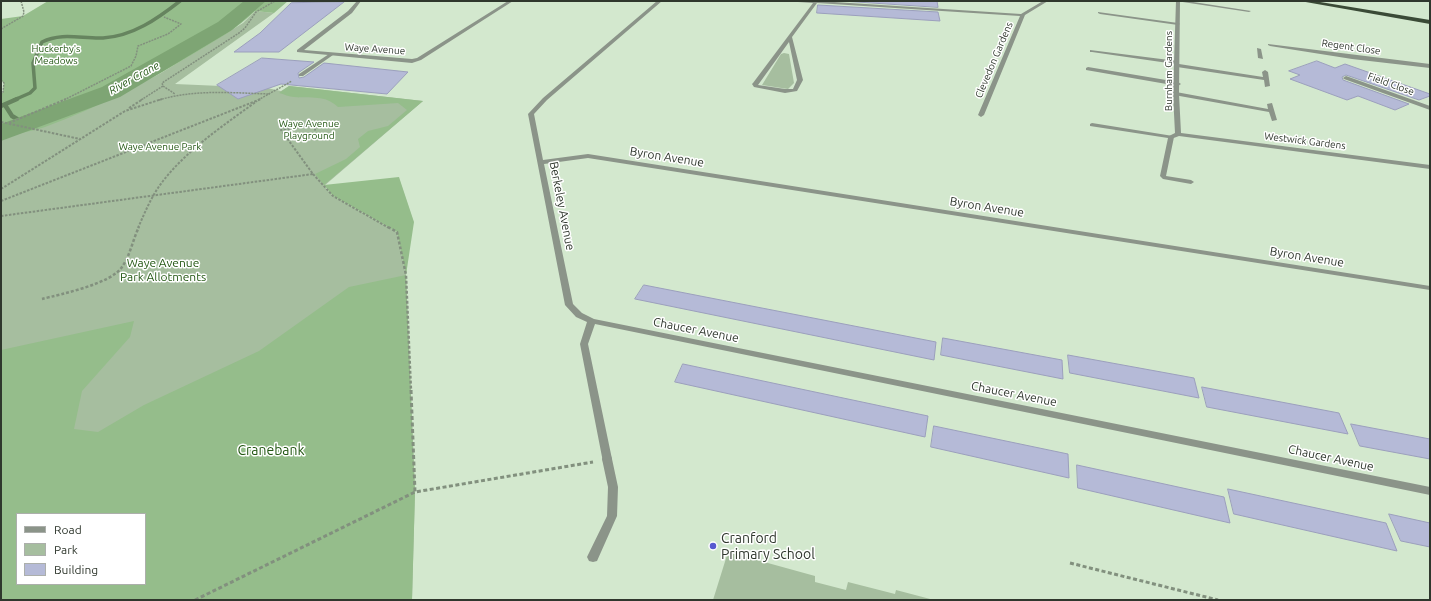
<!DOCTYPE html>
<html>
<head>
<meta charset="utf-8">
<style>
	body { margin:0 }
	#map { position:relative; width:1431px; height:601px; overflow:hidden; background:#d3e8ce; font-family:Ubuntu,sans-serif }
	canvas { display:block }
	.frame { position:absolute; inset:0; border:2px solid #2f372d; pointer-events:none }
	.legend { position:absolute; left:16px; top:513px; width:130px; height:72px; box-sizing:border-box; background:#fff; border:1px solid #acafab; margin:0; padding:5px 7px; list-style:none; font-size:12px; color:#2f372d }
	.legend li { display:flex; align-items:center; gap:8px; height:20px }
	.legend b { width:20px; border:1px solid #acafab }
</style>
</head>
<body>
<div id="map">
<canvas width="1431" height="601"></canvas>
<div class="frame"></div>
<ul class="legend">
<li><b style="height:5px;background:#8b9489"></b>Road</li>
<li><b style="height:11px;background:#a6be9f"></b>Park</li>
<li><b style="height:11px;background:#b5bad7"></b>Building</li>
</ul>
</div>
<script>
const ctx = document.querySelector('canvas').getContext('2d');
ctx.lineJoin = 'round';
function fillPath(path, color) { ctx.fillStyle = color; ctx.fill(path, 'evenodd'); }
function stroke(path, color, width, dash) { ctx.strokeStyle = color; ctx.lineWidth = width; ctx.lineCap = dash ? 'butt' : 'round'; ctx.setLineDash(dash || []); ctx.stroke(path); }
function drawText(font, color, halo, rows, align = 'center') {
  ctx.font = font + ' Ubuntu,sans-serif'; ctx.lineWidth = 3; ctx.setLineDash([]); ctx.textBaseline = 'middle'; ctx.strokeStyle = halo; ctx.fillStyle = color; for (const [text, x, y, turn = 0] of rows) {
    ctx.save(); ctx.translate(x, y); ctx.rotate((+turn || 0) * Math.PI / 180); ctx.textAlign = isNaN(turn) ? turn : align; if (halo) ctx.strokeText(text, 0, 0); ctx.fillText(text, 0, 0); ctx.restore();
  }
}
fillPath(new Path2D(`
	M 255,11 L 274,13 L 175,84 L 267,88 L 281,91 L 289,86 L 423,101 L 324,186 L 333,196 L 397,232 L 406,275 L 415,492 L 412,600 L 1,600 L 1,140 L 112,99 L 161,73 L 243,23 ZM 17,514 L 145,514 L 145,584 L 17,584 Z
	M 784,53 L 789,54 L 794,83 L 788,89 L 762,85 L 781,54 Z
	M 728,552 L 815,576 L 815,582 L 846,590 L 848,582 L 895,594 L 896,590 L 934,600 L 713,600 Z`), '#a6be9f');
fillPath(new Path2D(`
	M 48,1 L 288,1 L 274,13 L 255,11 C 238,28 218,39 198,51 C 149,81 99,107 45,127 C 30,132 15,133 1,140 L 1,94 L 3,92 L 4,83 L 1,80 L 1,19 L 23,16 Z
	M 289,86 L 423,101 L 324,185 L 399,177 L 414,222 L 406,275 L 415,492 L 412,600 L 1,600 L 1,350 L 134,321 L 130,337 L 82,391 L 74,429 L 98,432 L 144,405 L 259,351 L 349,287 L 406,275 L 397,232 L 333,196 L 315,174 L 346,159 L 360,147 L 358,139 L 368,131 L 388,126 L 407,110 L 398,103 L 338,107 C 324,94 312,99 294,97 C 289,97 284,94 279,93 ZM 17,514 L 145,514 L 145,584 L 17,584 Z`), '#95bd8b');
stroke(new Path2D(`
	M 14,100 L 30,93 L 35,88 L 33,63 L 42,42 C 62,32 82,39 103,38 C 133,36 157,19 180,1`), '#66845f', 3.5);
stroke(new Path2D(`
	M 5,105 L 12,116 L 17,119
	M 1,106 L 17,99
	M 23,120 L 29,123`), '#66845f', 4.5);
fillPath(new Path2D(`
	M 244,1 L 266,1 L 232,30 L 120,97 L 1,141 L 1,124 L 102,87 L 218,22 Z`), '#7ea574');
const building = new Path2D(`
	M 842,1 L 937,1 L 938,7 Z
	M 344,2 L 279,52 L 234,52 L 260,33 L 291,3 Z
	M 818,5 L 938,12 L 940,21 L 817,13 Z
	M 262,58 L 314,62 L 298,73 L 299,78 L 304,77 L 324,63 L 408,72 L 387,94 L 281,84 L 238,99 L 217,85 Z
	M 1317,61 L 1335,68 L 1345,64 L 1430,94 L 1430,96 L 1419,100 L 1346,75 L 1342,77 L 1343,80 L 1409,104 L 1395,110 L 1358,96 L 1347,100 L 1290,79 L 1300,75 L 1289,71 Z
	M 644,285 L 936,342 L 934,360 L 635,299 Z
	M 943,338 L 1062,360 L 1063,379 L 941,355 Z
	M 1068,355 L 1194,378 L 1199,398 L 1070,373 Z
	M 683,364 L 928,416 L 925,437 L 675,382 Z
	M 1202,387 L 1339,413 L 1348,434 L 1207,407 Z
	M 1351,424 L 1430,439 L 1430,459 L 1360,446 Z
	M 934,426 L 1068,454 L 1069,478 L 931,447 Z
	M 1077,465 L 1224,497 L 1230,523 L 1078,488 Z
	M 1228,489 L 1386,523 L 1397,551 L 1234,514 Z
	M 1389,514 L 1430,523 L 1430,547 L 1401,541 Z`);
fillPath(building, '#b5bad7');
stroke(building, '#9b9fbc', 1);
stroke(new Path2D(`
	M 1,29 L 23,16 L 24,12 L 21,1
	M 1,80 L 4,83 L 3,92 L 1,94
	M 163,86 L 175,94
	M 64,100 L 131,66 L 136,56 L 138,46 L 168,34 L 181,24 L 164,17
	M 141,100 L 163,86 L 162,83 L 239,33 L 245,28 L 256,12 L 275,1
	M 159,100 C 195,89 233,93 270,94
	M 258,100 L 292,81`), '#82907e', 1.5, [2, 1]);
stroke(new Path2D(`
	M 129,108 L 143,99
	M 1,122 L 80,139
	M 9,123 L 66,99
	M 315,124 L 315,131
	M 297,127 L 302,122
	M 313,174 L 333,196 L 389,228
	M 1,189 L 125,111 L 162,99
	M 1,201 L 261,99
	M 1,216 L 313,174 L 281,130 L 333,122
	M 138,228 C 145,212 152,195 163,181 C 188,149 224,125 257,101`), '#82907e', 2, [2.5, 1.5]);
stroke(new Path2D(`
	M 388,227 L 397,232 L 406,275 L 411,391
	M 42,299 C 61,294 111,284 122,267 C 130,256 133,239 139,227`), '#82907e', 2.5, [3, 2]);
stroke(new Path2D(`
	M 411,390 L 415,492
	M 1070,563 L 1218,600
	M 195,600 L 415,492 L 593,462`), '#82907e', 3, [4, 2.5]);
fillPath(new Path2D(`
	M 1176,1 L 1187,1 L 1251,11 L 1249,12 Z
	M 1098,12 L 1178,23 L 1180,24 L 1178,25 L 1100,14 L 1098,13 Z
	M 1257,48 L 1261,49 L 1263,59 L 1258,58 Z
	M 1090,50 L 1177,61 L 1179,62 L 1179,64 L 1263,77 L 1262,72 L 1265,70 L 1268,72 L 1270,86 L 1265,87 L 1264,80 L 1177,67 L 1175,66 L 1175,64 L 1092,52 L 1090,52 Z
	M 329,54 L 333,55 L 303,76 L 299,76 L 299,74 Z
	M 1088,67 L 1178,82 L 1181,84 L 1178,86 L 1086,70 L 1086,68 Z
	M 1176,92 L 1268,109 L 1267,104 L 1272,103 L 1277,120 L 1272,121 L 1269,112 L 1174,95 L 1173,94 Z
	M 1092,123 L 1173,136 L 1174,137 L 1166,176 L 1191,180 L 1194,182 L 1191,184 L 1163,179 L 1160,176 L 1168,138 L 1090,126 L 1090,124 Z
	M 607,455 L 611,456 L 612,459 L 618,487 L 617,516 L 597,561 L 593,562 L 589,561 L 587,557 L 607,516 L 608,487 L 602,459 L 603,456 Z`), '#8b9489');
fillPath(new Path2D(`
	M 357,1 L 361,1 L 352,13 L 304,50 L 412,59 L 417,58 L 508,1 L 513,1 L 421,60 L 412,63 L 297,52 L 297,50 L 348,11 Z
	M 657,1 L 662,1 L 547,100 L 534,114 L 543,160 L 588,154 L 1430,286 L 1430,290 L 588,158 L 544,164 L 573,304 L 582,313 L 594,319 L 1430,487 L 1430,495 L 595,324 L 588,344 L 612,459 L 611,462 L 607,463 L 603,462 L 580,344 L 587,322 L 576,317 L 565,305 L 528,114 L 543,98 Z
	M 796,1 L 819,1 L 1021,14 L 1043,1 L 1048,1 L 1025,15 L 984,115 L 981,117 L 978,115 L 1020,16 L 817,3 L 792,37 L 803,80 L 797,91 L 785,93 L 754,87 L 752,84 L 753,83 L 813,3 L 798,2 ZM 789,42 L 797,80 L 793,89 L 785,89 L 758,85 Z
	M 1176,1 L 1180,1 L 1179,94 L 1181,133 L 1430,165 L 1430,169 L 1179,136 L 1171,139 L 1169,138 L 1169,136 L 1175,133 L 1173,94 Z
	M 1268,44 L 1430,64 L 1430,68 L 1352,59 L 1270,46 L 1268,45 Z
	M 1346,76 L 1430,106 L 1430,110 L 1344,79 L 1343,78 Z`), '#8b9489');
fillPath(new Path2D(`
	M 1300,1 L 1314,1 L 1430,20 L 1430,24 Z`), '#3a4a36');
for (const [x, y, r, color] of [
	[713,546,4,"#5859d0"]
]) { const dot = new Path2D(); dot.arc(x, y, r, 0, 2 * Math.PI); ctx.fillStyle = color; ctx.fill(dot); stroke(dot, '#fff', 1.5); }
drawText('10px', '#2f372d', '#fff', [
	["Regent Close",1351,47,8],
	["Waye Avenue",375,49,4],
	["Clevedon Gardens",994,60,-67],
	["Burnham Gardens",1169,71,-90],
	["Field Close",1391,84,20],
	["Westwick Gardens",1305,141,7]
]);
drawText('10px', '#245814', '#fff', [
	["Huckerby's",56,49],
	["Meadows",56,61],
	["Waye Avenue",309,124],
	["Playground",309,136],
	["Waye Avenue Park",160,147]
]);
drawText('italic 11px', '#245815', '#fff', [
	["River Crane",134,78,-29]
]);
drawText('12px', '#2f372d', '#fff', [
	["Byron Avenue",667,157,9],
	["Berkeley Avenue",562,206,79],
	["Byron Avenue",987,207,9],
	["Byron Avenue",1307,257,9],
	["Chaucer Avenue",696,330,11],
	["Chaucer Avenue",1014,394,11],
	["Chaucer Avenue",1331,458,12]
]);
drawText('12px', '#245814', '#fff', [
	["Waye Avenue",163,263],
	["Park Allotments",163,277]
]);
drawText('14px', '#245814', '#fff', [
	["Cranebank",271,450]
]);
drawText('14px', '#2f372d', '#fff', [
	["Cranford",721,538],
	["Primary School",721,554]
], 'left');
</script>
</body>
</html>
